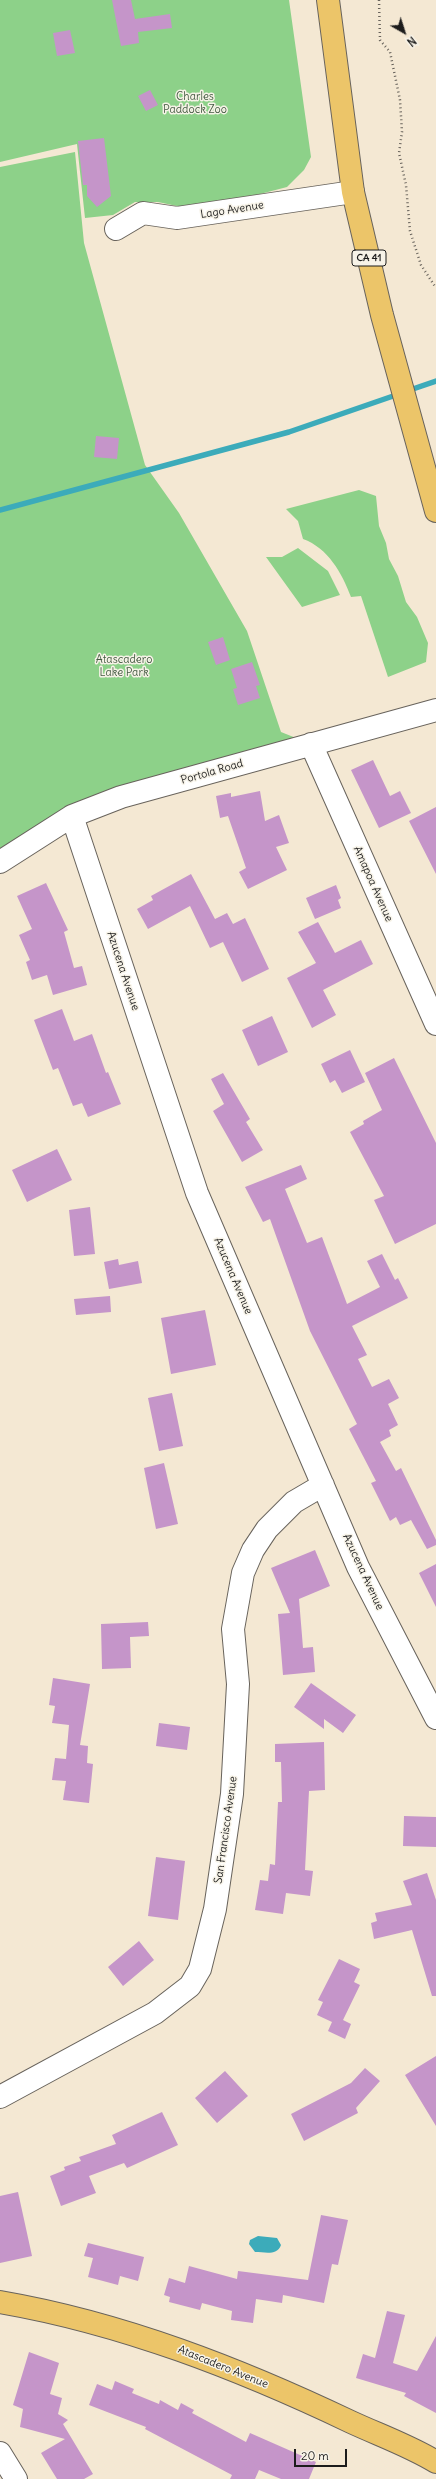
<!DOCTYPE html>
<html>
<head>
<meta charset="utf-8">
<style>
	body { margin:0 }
	#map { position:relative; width:436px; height:2479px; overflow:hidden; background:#f4e8d3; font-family:Delius,sans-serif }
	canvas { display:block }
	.north { position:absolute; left:384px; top:12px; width:40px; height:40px; -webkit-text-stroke:3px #f7f3e8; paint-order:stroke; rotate:141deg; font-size:11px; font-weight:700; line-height:16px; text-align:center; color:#1c1c1c }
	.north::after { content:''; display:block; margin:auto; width:14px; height:18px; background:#1c1c1c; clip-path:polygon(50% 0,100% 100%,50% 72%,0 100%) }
	.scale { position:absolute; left:294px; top:2449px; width:53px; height:18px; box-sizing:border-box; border:2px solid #1c1c1c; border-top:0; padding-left:5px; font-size:12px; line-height:14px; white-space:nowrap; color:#1c1c1c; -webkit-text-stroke:3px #f7f3e8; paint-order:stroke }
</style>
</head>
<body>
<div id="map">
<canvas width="436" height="2479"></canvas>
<div class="north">N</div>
<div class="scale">20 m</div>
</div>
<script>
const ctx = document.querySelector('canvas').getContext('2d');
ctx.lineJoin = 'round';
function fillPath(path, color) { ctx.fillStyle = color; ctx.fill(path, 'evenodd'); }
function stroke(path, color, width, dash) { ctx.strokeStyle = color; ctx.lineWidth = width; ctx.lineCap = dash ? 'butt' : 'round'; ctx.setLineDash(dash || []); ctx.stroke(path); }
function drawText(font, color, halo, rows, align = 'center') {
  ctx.font = font + ' Delius,sans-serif'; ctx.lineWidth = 3; ctx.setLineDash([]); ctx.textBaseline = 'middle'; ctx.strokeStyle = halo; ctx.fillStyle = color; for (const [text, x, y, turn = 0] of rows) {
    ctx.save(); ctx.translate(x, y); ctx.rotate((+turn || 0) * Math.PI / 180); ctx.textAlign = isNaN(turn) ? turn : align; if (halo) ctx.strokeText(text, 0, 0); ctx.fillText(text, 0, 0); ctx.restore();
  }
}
fillPath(new Path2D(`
	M 0,0 L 289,0 L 311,157 L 304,170 L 287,187 L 210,207 L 191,209 L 158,202 L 135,202 L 113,215 L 85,218 L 77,144 L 0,162 Z
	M 75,152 L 84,243 L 145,465 L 179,513 L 247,631 L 281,732 L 311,744 L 68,815 L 0,861 L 0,167 Z
	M 359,490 L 376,496 L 379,526 L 386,543 L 389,559 L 398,576 L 406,602 L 417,617 L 428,643 L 426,662 L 388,677 L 361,596 L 351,597 C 342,573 328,548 303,539 L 298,521 L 286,509 Z
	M 298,548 L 328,571 L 340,595 L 302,607 L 266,557 L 282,557 Z`), '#8dd189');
fillPath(new Path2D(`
	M 258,2236 L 277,2238 L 281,2245 C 277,2256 265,2252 255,2252 L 249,2244 L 250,2240 Z`), '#3cabba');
stroke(new Path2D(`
	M 407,391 L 436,381
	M 0,510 L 289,432 L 399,394`), '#3cabba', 5.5);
fillPath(new Path2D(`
	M 112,0 L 131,0 L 135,19 L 170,14 L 172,28 L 138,32 L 139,43 L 121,46 Z
	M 70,30 L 75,53 L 57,56 L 53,33 Z
	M 150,90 L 158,105 L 146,111 L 138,96 Z
	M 104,138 L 111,196 L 97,207 L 87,196 L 87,185 L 83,185 L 78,141 Z
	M 96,436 L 119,438 L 117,459 L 94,457 Z
	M 223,637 L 230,660 L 216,665 L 208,642 Z
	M 252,662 L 260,685 L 256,686 L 260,698 L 238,705 L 233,689 L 237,688 L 231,669 Z
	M 373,760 L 390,796 L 400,791 L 411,813 L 379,828 L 351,770 Z
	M 260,791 L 265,821 L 279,815 L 289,843 L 276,847 L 287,870 L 248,889 L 239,872 L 246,868 L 228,816 L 220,818 L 216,796 L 231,793 L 231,797 Z
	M 436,807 L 436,874 L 409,821 Z
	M 191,874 L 215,919 L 227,913 L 233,924 L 245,918 L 269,969 L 242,982 L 223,942 L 210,948 L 190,906 L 148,929 L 137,909 L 153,900 L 151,896 Z
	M 46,883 L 68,930 L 64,932 L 74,968 L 82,966 L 87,985 L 53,995 L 47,975 L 32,980 L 26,962 L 30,960 L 19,935 L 32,929 L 17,896 Z
	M 336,885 L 341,898 L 338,900 L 341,908 L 315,919 L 306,898 Z
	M 318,922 L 335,953 L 361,940 L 373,964 L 323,990 L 336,1015 L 312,1028 L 287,978 L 316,963 L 298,932 Z
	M 62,1009 L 74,1041 L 92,1034 L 106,1073 L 108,1072 L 121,1104 L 88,1117 L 82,1103 L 73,1106 L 58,1068 L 53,1070 L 34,1020 Z
	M 272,1016 L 288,1052 L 258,1066 L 242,1030 Z
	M 350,1050 L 365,1082 L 342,1093 L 335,1080 L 330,1083 L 321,1064 Z
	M 394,1058 L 436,1143 L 436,1224 L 395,1244 L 374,1200 L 384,1196 L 350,1132 L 364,1124 L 363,1121 L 382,1110 L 365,1073 Z
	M 223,1073 L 250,1119 L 246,1122 L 263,1150 L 242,1162 L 213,1111 L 224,1104 L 211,1079 Z
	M 57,1149 L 72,1180 L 27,1202 L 12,1170 Z
	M 301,1165 L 307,1179 L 285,1189 L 307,1243 L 322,1237 L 347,1304 L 380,1287 L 367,1261 L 382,1254 L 395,1280 L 398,1278 L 408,1298 L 352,1326 L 367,1355 L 358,1359 L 372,1387 L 389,1379 L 399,1398 L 388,1404 L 398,1425 L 389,1430 L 391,1436 L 380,1442 L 396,1471 L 401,1468 L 436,1540 L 436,1545 L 427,1549 L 411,1520 L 400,1525 L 396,1517 L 390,1521 L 371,1483 L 376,1481 L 349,1429 L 357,1424 L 310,1331 L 270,1219 L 263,1222 L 245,1187 Z
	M 90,1207 L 95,1254 L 74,1256 L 69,1210 Z
	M 118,1259 L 119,1265 L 138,1261 L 142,1283 L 109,1289 L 104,1262 Z
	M 110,1296 L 111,1312 L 76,1315 L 74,1299 Z
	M 205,1310 L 216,1365 L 171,1374 L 161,1318 Z
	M 172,1393 L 183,1446 L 159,1451 L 148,1398 Z
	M 164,1463 L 178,1524 L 156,1529 L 144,1468 Z
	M 315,1550 L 330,1586 L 299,1599 L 303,1648 L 313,1647 L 315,1672 L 283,1675 L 278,1614 L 290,1613 L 271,1568 Z
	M 436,1564 L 436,1607 L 419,1573 Z
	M 148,1622 L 149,1636 L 130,1637 L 131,1668 L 102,1669 L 101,1624 Z
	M 53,1678 L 90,1684 L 80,1745 L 88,1746 L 87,1763 L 93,1764 L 89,1803 L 63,1800 L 66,1781 L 52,1780 L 55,1758 L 66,1759 L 69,1725 L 52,1723 L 55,1706 L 49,1705 Z
	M 311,1683 L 356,1715 L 343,1733 L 324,1719 L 324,1729 L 294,1707 Z
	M 159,1723 L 190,1727 L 187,1750 L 156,1746 Z
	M 324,1742 L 325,1790 L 309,1791 L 305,1870 L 313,1871 L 310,1896 L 286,1893 L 283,1914 L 255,1910 L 260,1880 L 268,1881 L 270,1864 L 275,1865 L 278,1802 L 282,1802 L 281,1762 L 275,1762 L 275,1744 Z
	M 404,1816 L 436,1817 L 436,1847 L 403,1846 Z
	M 156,1857 L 185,1861 L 178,1920 L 148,1916 Z
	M 427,1873 L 436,1900 L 436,1996 L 432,1996 L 412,1930 L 374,1939 L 371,1923 L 377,1921 L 375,1913 L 412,1905 L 403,1881 Z
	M 139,1941 L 154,1960 L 123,1986 L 108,1967 Z
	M 339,1959 L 360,1969 L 354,1982 L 360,1985 L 343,2020 L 351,2024 L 345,2039 L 328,2031 L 332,2022 L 317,2015 L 323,2002 L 318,2000 Z
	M 436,2056 L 436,2126 L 405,2075 Z
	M 365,2068 L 380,2081 L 356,2108 L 358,2113 L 304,2141 L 291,2114 L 351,2083 Z
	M 225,2071 L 248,2096 L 217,2123 L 195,2098 Z
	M 162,2112 L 178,2145 L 127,2168 L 124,2163 L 89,2176 L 96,2193 L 61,2206 L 50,2176 L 65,2170 L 64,2167 L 81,2161 L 79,2157 L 116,2144 L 112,2135 Z
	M 18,2192 L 32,2256 L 0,2263 L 0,2196 Z
	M 321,2215 L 348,2220 L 338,2265 L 332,2264 L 324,2303 L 283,2295 L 282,2303 L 256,2299 L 253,2323 L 231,2320 L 232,2311 L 202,2303 L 200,2310 L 169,2302 L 170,2297 L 164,2295 L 169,2278 L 185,2283 L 189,2266 L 237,2279 L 238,2271 L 308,2280 Z
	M 88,2243 L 144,2257 L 138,2281 L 120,2276 L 118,2285 L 88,2277 L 93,2258 L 84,2256 Z
	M 387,2311 L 405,2315 L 393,2363 L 417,2371 L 436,2336 L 436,2413 L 404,2396 L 406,2393 L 356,2378 L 363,2354 L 375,2358 Z
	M 29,2352 L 59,2363 L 50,2394 L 62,2398 L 58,2414 L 68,2420 L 63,2424 L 93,2474 L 84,2479 L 57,2479 L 41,2453 L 65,2439 L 20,2427 L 23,2409 L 13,2405 Z
	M 115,2381 L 134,2389 L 132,2393 L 159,2404 L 160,2400 L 178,2410 L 181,2403 L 194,2410 L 192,2413 L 246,2442 L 250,2433 L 316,2462 L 309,2479 L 281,2479 L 259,2470 L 255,2479 L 230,2479 L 232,2475 L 145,2429 L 146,2427 L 89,2405 L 97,2384 L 112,2390 Z`), '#c595c9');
const minor = new Path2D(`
	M 116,229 L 143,213 L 177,218 L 353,192
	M 311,744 L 436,1024
	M 72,816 L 197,1193 L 358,1567 L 436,1718
	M 0,862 L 72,816 L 121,797 L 436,710
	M 0,2097 L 155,2013 L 190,1986 L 200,1969 L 215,1909 L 232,1794 L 238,1684 L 233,1629 L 243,1573 L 253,1550 L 267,1529 L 294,1502 L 323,1485
	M 0,2453 L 16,2479`);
const major = new Path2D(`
	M 328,0 L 353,192 L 382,315 L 436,511
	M 0,2302 C 122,2323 240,2369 351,2422 C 379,2435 410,2446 436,2462`);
stroke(minor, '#68635c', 24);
stroke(major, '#68635c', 24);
stroke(new Path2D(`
	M 379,0 L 380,40 L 390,52 L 400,100 L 402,132 L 399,153 L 406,185 L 410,231 L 421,265 L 436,288`), '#68635c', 2.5, [1, 3]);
stroke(minor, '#fff', 22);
stroke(major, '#ecc569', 22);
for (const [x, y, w] of [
	[369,258,34]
]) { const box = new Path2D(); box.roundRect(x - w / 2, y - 8, w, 16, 3); ctx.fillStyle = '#f7f3e8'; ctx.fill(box); stroke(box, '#1c1c1c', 1); }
drawText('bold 10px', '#1c1c1c', null, [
	["CA 41",369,258]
]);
drawText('11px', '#445b42', '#f7f3e8', [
	["Charles",195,97],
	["Paddock Zoo",195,110],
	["Atascadero",124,660],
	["Lake Park",124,673]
]);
drawText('11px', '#1c1c1c', '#f7f3e8', [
	["Lago Avenue",232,210,-9],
	["Portola Road",212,772,-16],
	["Amapoa Avenue",373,884,66],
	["Azucena Avenue",123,971,72],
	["Azucena Avenue",233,1276,67],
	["Azucena Avenue",363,1572,65],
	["San Francisco Avenue",226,1830,-82],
	["Atascadero Avenue",223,2367,22]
]);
</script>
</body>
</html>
